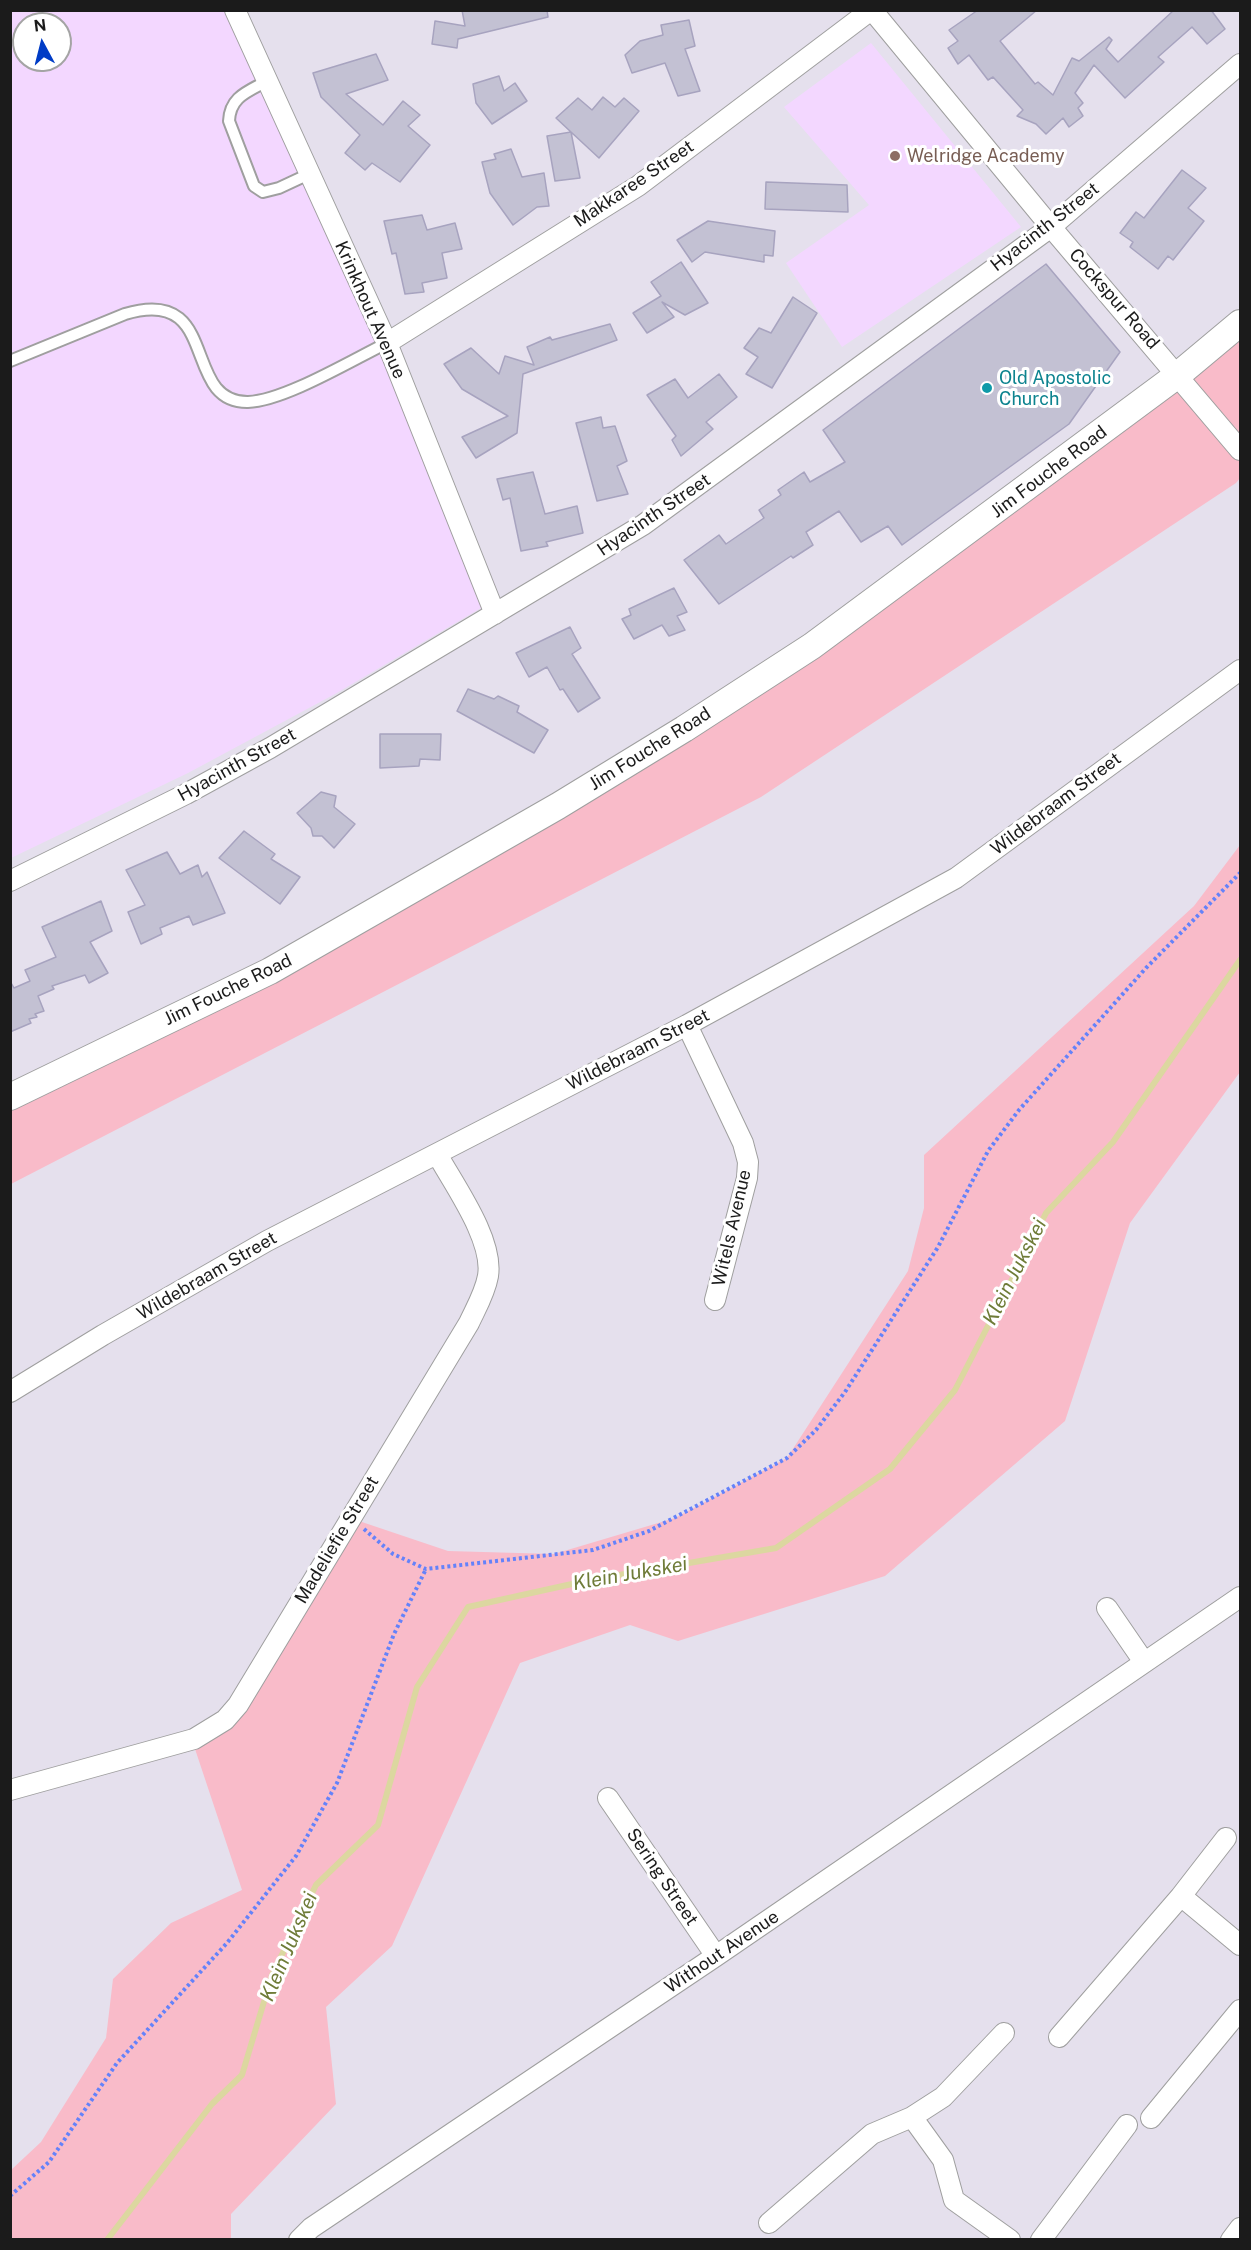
<!DOCTYPE html>
<html>
<head>
<meta charset="utf-8">
<style>
	body { margin:0 }
	#map { position:relative; width:1251px; height:2250px; overflow:hidden; background:#e5e0ed; font-family:"Public Sans",sans-serif }
	canvas { display:block }
	.frame { position:absolute; inset:0; border:12px solid #1b1b1b; pointer-events:none }
	.north { position:absolute; left:12px; top:12px; width:60px; height:60px; box-sizing:border-box; background:#fff; border:2px solid #a4a4a4; border-radius:50%; rotate:353deg; font-size:16px; font-weight:700; line-height:24px; text-align:center; color:#1b1b1b }
	.north::after { content:''; display:block; margin:auto; width:21px; height:27px; background:#003cc6; clip-path:polygon(50% 0,100% 100%,50% 72%,0 100%) }
</style>
</head>
<body>
<div id="map">
<canvas width="1251" height="2250"></canvas>
<div class="frame"></div>
<div class="north">N</div>
</div>
<script>
const ctx = document.querySelector('canvas').getContext('2d');
ctx.lineJoin = 'round';
function fillPath(path, color) { ctx.fillStyle = color; ctx.fill(path, 'evenodd'); }
function stroke(path, color, width, dash) { ctx.strokeStyle = color; ctx.lineWidth = width; ctx.lineCap = dash ? 'butt' : 'round'; ctx.setLineDash(dash || []); ctx.stroke(path); }
function drawText(font, color, halo, rows, align = 'center') {
  ctx.font = font + ' "Public Sans",sans-serif'; ctx.lineWidth = 6; ctx.setLineDash([]); ctx.textBaseline = 'middle'; ctx.strokeStyle = halo; ctx.fillStyle = color; for (const [text, x, y, turn = 0] of rows) {
    ctx.save(); ctx.translate(x, y); ctx.rotate((+turn || 0) * Math.PI / 180); ctx.textAlign = isNaN(turn) ? turn : align; if (halo) ctx.strokeText(text, 0, 0); ctx.fillText(text, 0, 0); ctx.restore();
  }
}
fillPath(new Path2D(`
	M 11,11 L 232,11 L 495,584 L 481,608 L 335,694 L 188,773 L 11,858 ZM 24,24 L 60,24 L 60,60 L 24,60 Z
	M 871,43 L 1021,227 L 842,347 L 786,263 L 869,205 L 784,107 Z`), '#f3d7ff');
fillPath(new Path2D(`
	M 1240,324 L 1240,478 L 1236,483 L 761,797 L 11,1184 L 11,1101 L 566,808 Z
	M 1240,845 L 1240,1072 L 1130,1223 L 1065,1421 L 885,1576 L 678,1641 L 630,1625 L 520,1663 L 392,1946 L 326,2007 L 336,2104 L 231,2214 L 231,2239 L 11,2240 L 11,2170 L 41,2142 L 106,2038 L 113,1979 L 171,1923 L 242,1890 L 190,1734 L 214,1723 L 353,1519 L 448,1551 L 554,1554 L 675,1518 L 787,1458 L 908,1271 L 924,1208 L 924,1155 L 1194,906 Z`), '#f9bbc9');
stroke(new Path2D(`
	M 107,2240 L 212,2104 L 242,2075 L 272,1975 L 316,1885 L 378,1825 L 417,1687 L 468,1607 L 590,1580 L 776,1548 L 890,1469 L 955,1390 L 1046,1213 L 1113,1142 L 1240,960`), '#dcd7a0', 6);
const building = new Path2D(`
	M 462,10 L 547,10 L 548,17 L 458,39 L 457,48 L 432,44 L 435,21 L 465,26 Z
	M 978,10 L 1037,10 L 1000,41 L 1035,84 L 1038,82 L 1053,95 L 1072,58 L 1079,61 L 1109,37 L 1112,40 L 1106,49 L 1118,62 L 1174,10 L 1211,10 L 1225,29 L 1207,44 L 1192,27 L 1158,57 L 1164,62 L 1125,98 L 1094,65 L 1075,93 L 1083,103 L 1078,108 L 1083,116 L 1069,127 L 1063,118 L 1046,134 L 1036,124 L 1017,116 L 1023,110 L 993,77 L 988,80 L 969,55 L 958,64 L 948,48 L 958,41 L 949,30 Z
	M 689,20 L 695,46 L 685,49 L 700,91 L 678,96 L 665,63 L 632,73 L 625,55 L 640,41 L 663,35 L 661,25 Z
	M 376,54 L 388,80 L 346,94 L 383,125 L 403,101 L 420,115 L 408,126 L 430,145 L 400,182 L 372,163 L 365,170 L 345,153 L 360,135 L 321,97 L 313,73 Z
	M 499,76 L 504,91 L 515,83 L 527,101 L 492,124 L 476,103 L 473,84 Z
	M 603,97 L 615,107 L 624,98 L 639,111 L 599,158 L 571,132 L 580,178 L 555,181 L 547,136 L 571,132 L 556,118 L 578,98 L 592,110 Z
	M 511,149 L 522,177 L 544,173 L 549,206 L 537,207 L 513,225 L 490,193 L 482,162 L 496,159 L 494,154 Z
	M 1182,170 L 1206,188 L 1188,208 L 1204,221 L 1173,260 L 1168,256 L 1158,269 L 1130,247 L 1133,242 L 1120,233 L 1136,212 L 1144,218 Z
	M 766,182 L 847,185 L 848,212 L 765,209 Z
	M 422,215 L 427,230 L 455,223 L 462,249 L 442,253 L 447,278 L 422,283 L 424,292 L 405,294 L 396,253 L 392,254 L 384,221 Z
	M 708,221 L 775,231 L 773,256 L 764,255 L 764,262 L 705,252 L 692,262 L 677,240 Z
	M 681,262 L 708,303 L 685,315 L 662,302 L 674,317 L 647,333 L 633,313 L 661,296 L 651,282 Z
	M 1046,264 L 1120,352 L 1069,424 L 902,545 L 888,526 L 861,542 L 839,511 L 806,532 L 813,545 L 793,558 L 791,556 L 719,604 L 684,560 L 719,535 L 726,544 L 764,518 L 759,510 L 781,495 L 778,490 L 804,472 L 810,482 L 845,462 L 823,430 Z
	M 793,297 L 817,313 L 772,388 L 746,374 L 758,357 L 744,348 L 759,328 L 771,333 Z
	M 610,324 L 617,340 L 523,374 L 517,433 L 476,458 L 462,437 L 508,416 L 462,389 L 444,364 L 471,348 L 499,374 L 505,356 L 534,365 L 527,347 L 550,337 L 552,340 Z
	M 719,374 L 737,397 L 706,422 L 713,429 L 681,456 L 672,440 L 676,436 L 647,395 L 675,379 L 688,398 Z
	M 601,417 L 603,428 L 615,426 L 627,461 L 617,466 L 628,494 L 597,501 L 576,423 Z
	M 533,472 L 545,514 L 577,506 L 583,533 L 546,542 L 548,546 L 521,551 L 510,498 L 503,500 L 497,479 Z
	M 674,588 L 687,612 L 677,616 L 685,630 L 669,636 L 662,625 L 634,639 L 622,619 L 631,615 L 629,609 Z
	M 570,627 L 581,648 L 572,654 L 600,698 L 578,712 L 563,689 L 560,690 L 547,667 L 529,677 L 516,653 Z
	M 468,689 L 494,699 L 498,696 L 519,706 L 517,712 L 548,730 L 534,753 L 457,711 Z
	M 380,734 L 441,734 L 440,760 L 420,759 L 419,766 L 380,768 Z
	M 321,792 L 336,796 L 334,807 L 355,824 L 334,848 L 322,836 L 313,836 L 311,828 L 297,813 Z
	M 244,831 L 275,854 L 271,859 L 300,877 L 280,904 L 219,858 Z
	M 167,852 L 180,874 L 198,865 L 202,877 L 207,872 L 225,913 L 193,925 L 189,916 L 160,928 L 162,934 L 141,944 L 128,912 L 145,905 L 126,870 Z
	M 101,901 L 112,931 L 90,942 L 108,973 L 89,983 L 85,975 L 52,986 L 54,989 L 38,996 L 44,1011 L 35,1014 L 37,1017 L 29,1019 L 31,1023 L 10,1032 L 10,981 L 14,988 L 30,981 L 25,970 L 56,957 L 42,927 Z`);
fillPath(building, '#c3c1d3');
stroke(building, '#a7a3bf', 1.5);
const service = new Path2D(`
	M 267,81 C 247,92 230,97 229,121 L 254,186 L 263,192 L 279,188 L 309,174
	M 10,361 L 125,314 C 222,285 180,403 248,402 C 284,401 352,360 387,343`);
const minor = new Path2D(`
	M 235,10 L 387,343 L 495,614
	M 872,10 L 1051,227 L 1240,450
	M 387,343 L 638,186 L 871,10
	M 10,881 L 186,794 L 270,748 L 643,525 L 1051,227 L 1240,64
	M 687,1025 L 743,1143 L 748,1162 L 747,1178 L 715,1300
	M 10,1392 L 103,1335 L 267,1241 L 687,1025 L 956,878 L 1240,670
	M 1107,1608 L 1144,1662
	M 10,1790 L 194,1739 L 225,1720 L 238,1705 L 469,1323 C 476,1308 485,1293 488,1276 C 494,1240 454,1185 437,1154
	M 608,1798 L 716,1956
	M 1226,1838 L 1181,1896 L 1240,1945
	M 1059,2037 L 1181,1896
	M 912,2117 L 943,2160 L 954,2200 L 1010,2240
	M 1151,2118 L 1240,2010
	M 769,2223 L 872,2134 L 912,2117 L 943,2097 L 1004,2033
	M 299,2240 L 311,2228 L 716,1956 L 1240,1597
	M 1041,2240 L 1127,2125
	M 1231,2240 L 1240,2228`);
const tertiary = new Path2D(`
	M 10,1097 L 270,971 L 558,806 L 684,729 L 812,646 L 1179,374 L 1240,323`);
stroke(service, '#9f9f9f', 14);
stroke(minor, '#9f9f9f', 22);
stroke(tertiary, '#9f9f9f', 28);
stroke(new Path2D(`
	M 364,1529 L 393,1554 L 426,1569 L 593,1550 L 649,1531 L 787,1458 L 816,1430 L 845,1392 L 938,1247 L 988,1151 L 1019,1110 L 1146,968 L 1240,873
	M 10,2196 L 49,2162 L 117,2063 L 227,1943 L 296,1856 L 337,1783 L 394,1634 L 426,1569`), '#6482fa', 4, [3, 3]);
stroke(service, '#fff', 10);
stroke(minor, '#fff', 20);
stroke(tertiary, '#fff', 26);
for (const [x, y, r, color] of [
	[895,156,6,"#8d6e63"],
	[987,388,6,"#0f9aa8"]
]) { const dot = new Path2D(); dot.arc(x, y, r, 0, 2 * Math.PI); ctx.fillStyle = color; ctx.fill(dot); stroke(dot, '#fff', 2); }
drawText('18px', '#785e54', '#fff', [
	["Welridge Academy",907,156]
], 'left');
drawText('18px', '#1b1b1b', '#fff', [
	["Makkaree Street",634,184,-34],
	["Hyacinth Street",1045,227,-38],
	["Cockspur Road",1114,299,49],
	["Krinkhout Avenue",370,310,66],
	["Jim Fouche Road",1049,472,-37],
	["Hyacinth Street",654,515,-34],
	["Jim Fouche Road",650,749,-32],
	["Hyacinth Street",237,765,-29],
	["Wildebraam Street",1056,804,-37],
	["Jim Fouche Road",228,990,-26],
	["Wildebraam Street",638,1050,-27],
	["Witels Avenue",732,1228,-77],
	["Wildebraam Street",207,1276,-30],
	["Madeliefie Street",337,1540,-59],
	["Sering Street",662,1877,56],
	["Without Avenue",722,1952,-34]
]);
drawText('18px', '#0d838f', '#fff', [
	["Old Apostolic",999,378],
	["Church",999,399]
], 'left');
drawText('italic 20px', '#6f7c38', '#fff', [
	["Klein Jukskei",1015,1272,-63],
	["Klein Jukskei",630,1574,-10],
	["Klein Jukskei",289,1947,-67]
]);
</script>
</body>
</html>
